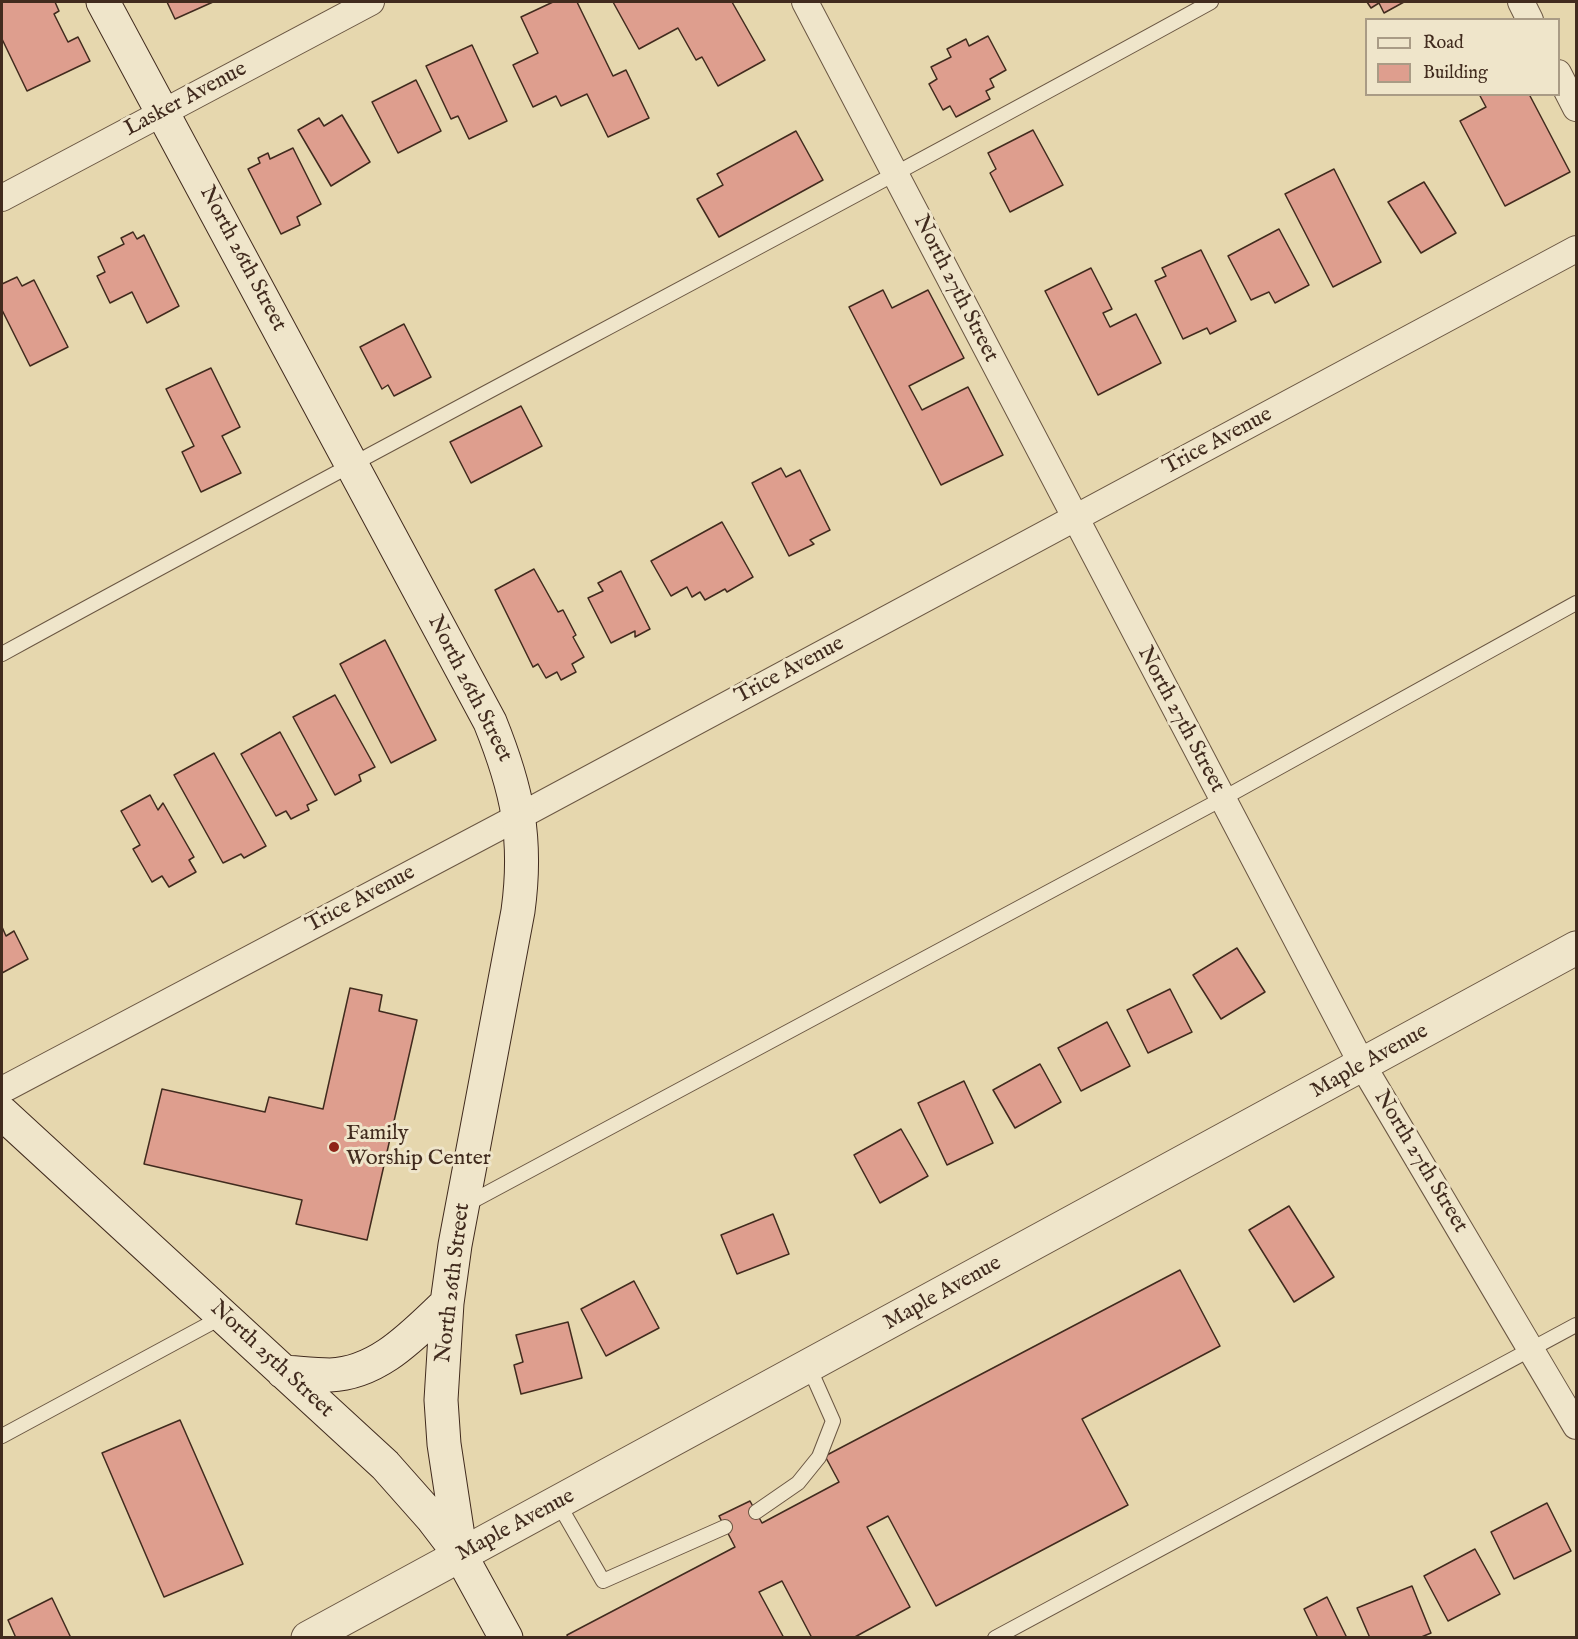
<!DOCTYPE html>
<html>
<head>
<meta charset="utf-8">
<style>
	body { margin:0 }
	#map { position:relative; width:1578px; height:1639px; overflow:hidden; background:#e6d7ae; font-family:"IM FELL English",serif }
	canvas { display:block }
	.frame { position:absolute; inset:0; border:3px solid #412b1e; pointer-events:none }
	.legend { position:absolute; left:1365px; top:18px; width:195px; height:78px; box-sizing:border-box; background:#efe5ca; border:2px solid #a99b85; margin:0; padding:8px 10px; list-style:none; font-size:18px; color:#412b1e }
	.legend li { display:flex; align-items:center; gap:12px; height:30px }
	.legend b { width:30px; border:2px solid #a99b85 }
</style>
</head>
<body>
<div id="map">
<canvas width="1578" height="1639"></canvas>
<div class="frame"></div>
<ul class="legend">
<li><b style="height:8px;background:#efe5ca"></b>Road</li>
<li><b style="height:16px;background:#de9e8e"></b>Building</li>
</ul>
</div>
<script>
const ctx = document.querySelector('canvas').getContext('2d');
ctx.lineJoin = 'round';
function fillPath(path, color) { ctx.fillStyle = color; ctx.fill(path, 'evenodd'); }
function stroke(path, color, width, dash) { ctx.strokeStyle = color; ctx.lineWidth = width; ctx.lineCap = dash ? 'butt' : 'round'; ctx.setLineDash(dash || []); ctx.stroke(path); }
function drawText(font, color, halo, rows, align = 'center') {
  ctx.font = font + ' "IM FELL English",serif'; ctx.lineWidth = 6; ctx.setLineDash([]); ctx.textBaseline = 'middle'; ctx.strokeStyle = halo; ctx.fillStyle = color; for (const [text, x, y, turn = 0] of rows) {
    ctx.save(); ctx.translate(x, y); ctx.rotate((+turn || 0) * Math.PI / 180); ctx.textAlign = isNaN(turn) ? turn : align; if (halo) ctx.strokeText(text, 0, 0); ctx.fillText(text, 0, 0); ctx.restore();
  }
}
const building = new Path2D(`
	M 2,2 L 55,2 L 59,11 L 54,14 L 68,42 L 78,37 L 90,61 L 27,91 L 2,39 Z
	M 167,2 L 213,2 L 175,19 Z
	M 553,2 L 577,2 L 613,76 L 626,70 L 649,118 L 608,137 L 587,94 L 561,106 L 556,96 L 533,107 L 513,65 L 538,53 L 521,17 Z
	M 613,2 L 732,2 L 765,60 L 718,86 L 702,57 L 696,60 L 678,28 L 639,49 Z
	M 1367,2 L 1404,2 L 1384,13 L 1379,3 L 1371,8 Z
	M 988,36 L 1006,70 L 990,79 L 994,87 L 986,91 L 990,99 L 956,117 L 950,106 L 943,110 L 929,84 L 937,79 L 931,67 L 951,57 L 947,49 L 966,39 L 969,46 Z
	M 472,45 L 507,121 L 469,139 L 458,116 L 451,119 L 426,66 Z
	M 416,80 L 441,131 L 398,153 L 372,102 Z
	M 1479,94 L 1529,94 L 1570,172 L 1505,206 L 1460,121 L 1486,107 Z
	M 342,115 L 370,162 L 331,186 L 298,130 L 319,118 L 324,126 Z
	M 1033,130 L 1063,185 L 1010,212 L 990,173 L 996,169 L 988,153 Z
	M 796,131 L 823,180 L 719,237 L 697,199 L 723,185 L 717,174 Z
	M 293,148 L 321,204 L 297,217 L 300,225 L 281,234 L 248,169 L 260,163 L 258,158 L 268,153 L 270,159 Z
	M 1334,169 L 1381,262 L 1333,287 L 1285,194 Z
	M 1424,182 L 1456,233 L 1421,253 L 1388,202 Z
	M 1279,229 L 1309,285 L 1275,303 L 1269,292 L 1251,300 L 1228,256 Z
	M 133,232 L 137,239 L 144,235 L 179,306 L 147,323 L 132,292 L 110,303 L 97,276 L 105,272 L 98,257 L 124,244 L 121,238 Z
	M 1201,250 L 1236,321 L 1210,334 L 1207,328 L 1183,339 L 1155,281 L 1166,276 L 1162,268 Z
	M 1091,268 L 1112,309 L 1103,313 L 1110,327 L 1136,314 L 1161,363 L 1098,395 L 1045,291 Z
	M 17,277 L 22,286 L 34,280 L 68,347 L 30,366 L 2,310 L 2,284 Z
	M 883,290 L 892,308 L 928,290 L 964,358 L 909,386 L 922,410 L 968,387 L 1003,455 L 941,485 L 849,307 Z
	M 404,324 L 431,377 L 394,396 L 388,385 L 382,389 L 360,347 Z
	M 211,368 L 240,427 L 222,436 L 241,473 L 201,492 L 182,452 L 194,446 L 166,389 Z
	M 521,406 L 542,446 L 471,483 L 450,442 Z
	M 781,468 L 786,477 L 800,470 L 830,530 L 810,540 L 814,544 L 789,556 L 752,483 Z
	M 722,522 L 753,577 L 727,592 L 725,589 L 705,600 L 700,592 L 692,597 L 687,587 L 671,596 L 651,561 Z
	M 534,569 L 558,612 L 563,610 L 576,635 L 573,637 L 584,657 L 572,664 L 576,672 L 561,680 L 557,672 L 546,678 L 538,664 L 533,667 L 495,590 Z
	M 621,571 L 650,629 L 635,637 L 635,631 L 611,643 L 588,598 L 603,591 L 598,583 Z
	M 385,640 L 436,740 L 391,763 L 340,664 Z
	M 335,695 L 375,767 L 359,775 L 361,781 L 335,795 L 293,717 Z
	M 280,732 L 317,800 L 307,805 L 309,810 L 291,819 L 286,811 L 276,816 L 241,754 Z
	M 214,753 L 266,846 L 244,858 L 241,854 L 223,863 L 174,775 Z
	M 150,795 L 158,810 L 163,803 L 194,857 L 189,860 L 196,872 L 169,887 L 162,876 L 152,882 L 133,849 L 140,845 L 121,811 Z
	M 2,927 L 6,936 L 14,931 L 28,959 L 2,973 Z
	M 1237,948 L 1265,992 L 1221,1019 L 1193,975 Z
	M 350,988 L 382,995 L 379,1011 L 417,1020 L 367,1240 L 296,1224 L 302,1200 L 144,1164 L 162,1089 L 265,1112 L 269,1097 L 323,1109 Z
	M 1170,989 L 1192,1032 L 1148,1053 L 1127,1010 Z
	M 1107,1022 L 1130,1066 L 1081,1091 L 1058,1048 Z
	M 1040,1064 L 1061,1102 L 1015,1128 L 993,1090 Z
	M 964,1081 L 993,1143 L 947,1165 L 918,1103 Z
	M 901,1129 L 928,1176 L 880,1203 L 854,1155 Z
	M 1289,1206 L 1334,1277 L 1294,1302 L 1249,1230 Z
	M 773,1214 L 789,1254 L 737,1274 L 721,1235 Z
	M 1180,1270 L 1220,1346 L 1082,1419 L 1128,1505 L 936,1606 L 888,1516 L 867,1527 L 910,1607 L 853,1638 L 812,1638 L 782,1581 L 759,1592 L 784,1638 L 568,1638 L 567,1635 L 735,1547 L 719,1516 L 750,1501 L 762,1523 L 839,1482 L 825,1456 Z
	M 634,1281 L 659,1328 L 606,1356 L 581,1309 Z
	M 568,1322 L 582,1378 L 521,1394 L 514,1365 L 523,1362 L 516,1335 Z
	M 180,1420 L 243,1564 L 164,1597 L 102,1453 Z
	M 1547,1503 L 1571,1551 L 1514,1579 L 1491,1532 Z
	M 1475,1549 L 1500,1594 L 1448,1621 L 1424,1576 Z
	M 1412,1586 L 1431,1633 L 1419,1638 L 1370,1638 L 1357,1608 Z
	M 1327,1597 L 1347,1638 L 1318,1638 L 1304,1609 Z
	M 52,1598 L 71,1638 L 16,1638 L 8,1620 Z`);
fillPath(building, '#de9e8e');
stroke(building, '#412b1e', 1.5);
const service = new Path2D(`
	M 2,654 C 403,434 810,223 1211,2
	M 467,1204 L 1222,799 L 1576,603
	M 2,1436 L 224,1316
	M 558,1503 L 603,1581 L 725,1527
	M 756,1512 L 798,1483 L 819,1457 L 833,1421 L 809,1367
	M 995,1638 L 1576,1325`);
const minor = new Path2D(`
	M 805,2 L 1363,1066 L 1576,1426
	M 1521,2 L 1530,20
	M 1558,73 L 1576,108
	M 2,198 L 371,2
	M 2,1090 L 520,816 L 1576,249`);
const tertiary = new Path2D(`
	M 308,1638 L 1576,948`);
const secondary = new Path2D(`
	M 103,2 L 490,722 C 517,789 528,838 518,911 L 455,1245 L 447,1303 L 441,1400 L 444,1444 L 461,1556
	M 2,1113 L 385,1465 L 432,1518 L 461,1556 L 506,1638
	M 283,1372 C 299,1373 315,1375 330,1375 C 379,1373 413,1335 447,1303`);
stroke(service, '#6a5642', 16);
stroke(minor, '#6a5642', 28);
stroke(tertiary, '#6a5642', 35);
stroke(secondary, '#412b1e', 35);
stroke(service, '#efe5ca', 14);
stroke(minor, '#efe5ca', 26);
stroke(tertiary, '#efe5ca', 33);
stroke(secondary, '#efe5ca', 33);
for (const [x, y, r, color] of [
	[334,1147,6,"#8f2418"]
]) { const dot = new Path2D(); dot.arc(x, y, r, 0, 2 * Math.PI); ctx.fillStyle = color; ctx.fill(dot); stroke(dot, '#efe5ca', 2); }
drawText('22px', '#412b1e', '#efe5ca', [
	["Lasker Avenue",186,100,-28],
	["North 26th Street",242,259,62],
	["North 27th Street",955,289,63],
	["Trice Avenue",1218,442,-28],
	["Trice Avenue",790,671,-28],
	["North 26th Street",469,689,63],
	["North 27th Street",1180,720,62],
	["Trice Avenue",361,900,-28],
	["Maple Avenue",1370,1062,-29],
	["North 27th Street",1420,1162,59],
	["North 26th Street",454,1283,-83],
	["Maple Avenue",943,1294,-29],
	["North 25th Street",271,1360,43],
	["Maple Avenue",516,1526,-28]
]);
drawText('22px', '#412b1e', '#efe5ca', [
	["Family",346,1134],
	["Worship Center",346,1159]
], 'left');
</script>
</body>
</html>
